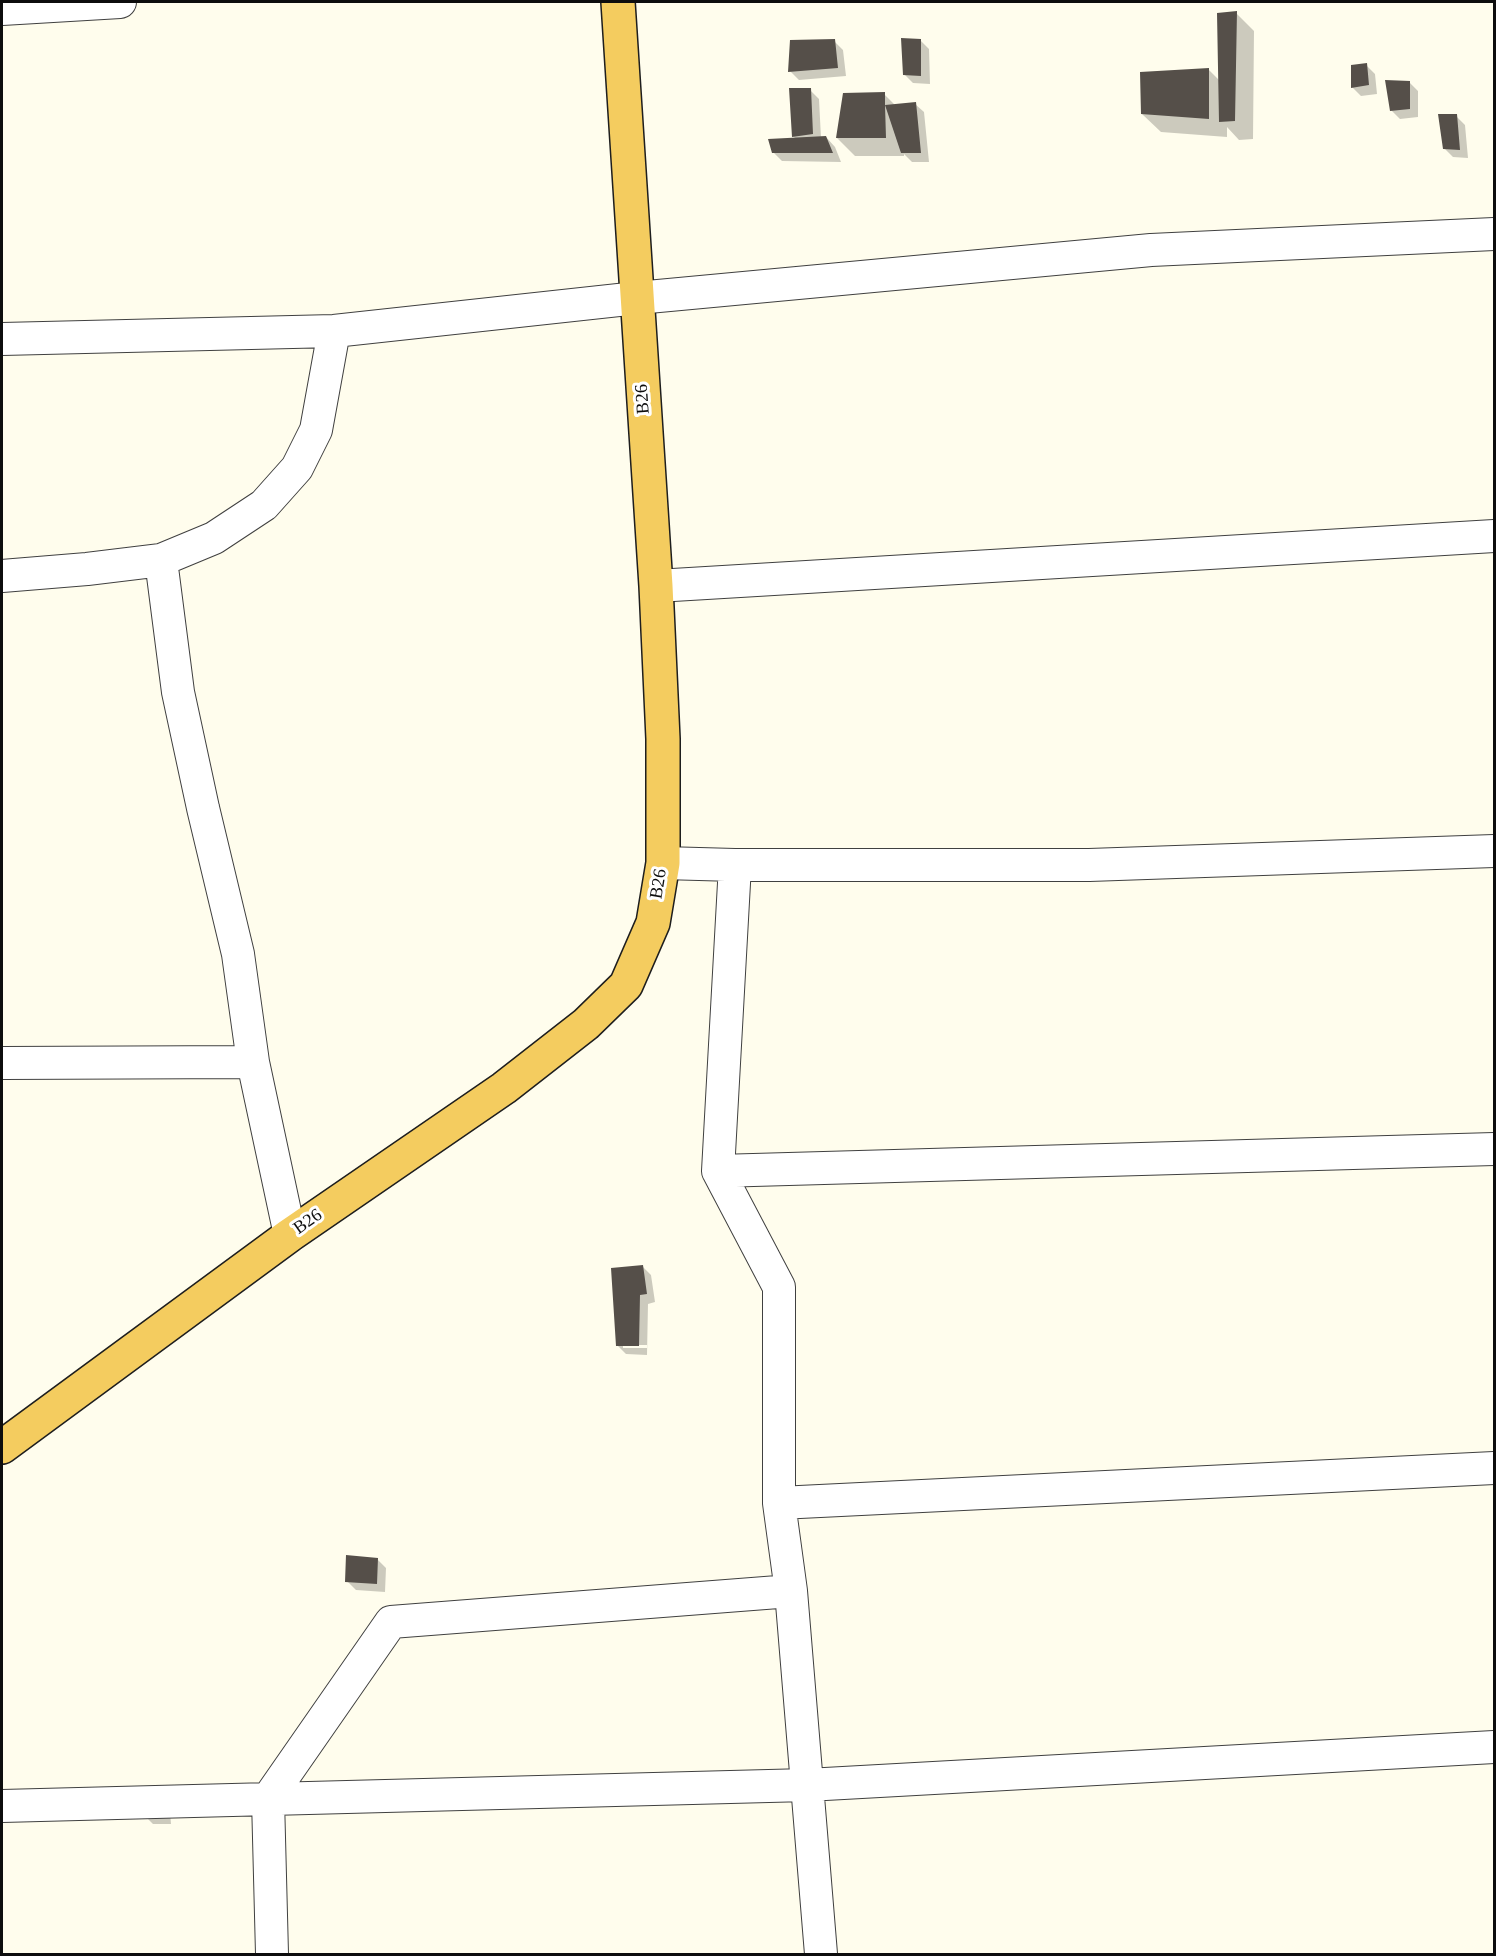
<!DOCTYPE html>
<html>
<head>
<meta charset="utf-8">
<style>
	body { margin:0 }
	#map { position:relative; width:1496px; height:1956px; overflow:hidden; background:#fffded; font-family:Georgia,serif }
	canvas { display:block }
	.frame { position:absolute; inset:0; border:3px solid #0d0d0d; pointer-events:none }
</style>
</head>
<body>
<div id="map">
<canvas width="1496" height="1956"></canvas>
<div class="frame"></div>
</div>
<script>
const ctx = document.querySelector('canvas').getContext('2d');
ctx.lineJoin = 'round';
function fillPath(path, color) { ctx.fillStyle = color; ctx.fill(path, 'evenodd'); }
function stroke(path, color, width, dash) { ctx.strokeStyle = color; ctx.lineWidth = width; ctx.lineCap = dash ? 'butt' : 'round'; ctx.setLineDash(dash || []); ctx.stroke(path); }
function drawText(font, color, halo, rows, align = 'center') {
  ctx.font = font + ' Georgia,serif'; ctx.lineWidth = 6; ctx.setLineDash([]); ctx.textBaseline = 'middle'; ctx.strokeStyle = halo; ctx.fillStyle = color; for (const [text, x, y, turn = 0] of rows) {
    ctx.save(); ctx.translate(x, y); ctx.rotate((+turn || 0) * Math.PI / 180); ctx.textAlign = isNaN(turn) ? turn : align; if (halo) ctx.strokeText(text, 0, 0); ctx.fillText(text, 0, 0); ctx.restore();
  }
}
fillPath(new Path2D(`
	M 1236,13 L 1254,31 L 1253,139 L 1239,140 L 1227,127 L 1227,137 L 1161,132 L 1142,114 L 1208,69 L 1220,81 Z
	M 920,40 L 929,49 L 930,84 L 913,83 L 904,74 Z
	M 834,41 L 843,50 L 846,76 L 799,80 L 790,71 Z
	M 1366,65 L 1375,74 L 1377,94 L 1361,96 L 1352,87 Z
	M 1409,82 L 1418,91 L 1418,117 L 1400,119 L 1391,110 Z
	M 810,90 L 819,99 L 821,138 L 826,137 L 835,147 L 841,162 L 782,161 L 773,152 L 796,139 L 793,136 Z
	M 884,94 L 896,106 L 915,104 L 924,112 L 929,162 L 912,162 L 904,154 L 904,156 L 855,156 L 837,138 Z
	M 1456,116 L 1465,125 L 1468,158 L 1453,157 L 1444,148 Z
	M 642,1266 L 651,1275 L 655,1302 L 648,1304 L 647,1355 L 626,1354 L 617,1345 ZM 623,1345 L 647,1345 L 647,1348 L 623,1348 Z
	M 377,1559 L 386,1568 L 385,1592 L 356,1590 L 347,1581 Z
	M 170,1812 L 171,1824 L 153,1824 L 144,1815 Z`), '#0003');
fillPath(new Path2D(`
	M 1237,11 L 1235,121 L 1219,122 L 1217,13 Z
	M 901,38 L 921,39 L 921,76 L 903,75 Z
	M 835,39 L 838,68 L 788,72 L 790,40 Z
	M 1367,63 L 1369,85 L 1351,88 L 1351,65 Z
	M 1209,68 L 1209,119 L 1141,114 L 1140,72 Z
	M 1385,80 L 1410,81 L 1410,109 L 1390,111 Z
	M 789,88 L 811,88 L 813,134 L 792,137 Z
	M 885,92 L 885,105 L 916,102 L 921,153 L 901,153 L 885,105 L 886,138 L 836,138 L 843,93 Z
	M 1438,114 L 1457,114 L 1460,150 L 1443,149 Z
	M 826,136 L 833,153 L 772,153 L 768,139 Z
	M 643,1265 L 647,1294 L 640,1295 L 639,1346 L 616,1346 L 611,1268 Z
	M 346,1555 L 378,1558 L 377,1584 L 345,1582 Z`), '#554f49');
const minor = new Path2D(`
	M 2,9 L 120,2
	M 2,339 L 334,331 L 637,298 L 1151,250 L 1494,234
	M 161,560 L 178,692 L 203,808 L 238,954 L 253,1062 L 290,1235
	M 2,576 L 87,569 L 161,560 L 214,538 L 264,505 L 297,468 L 316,430 L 334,331
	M 656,586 L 1494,536
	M 663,863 L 735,865 L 1089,865 L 1494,851
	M 735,865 L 718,1171 L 779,1287 L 779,1503 L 791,1591 L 821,1954
	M 2,1063 L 253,1062
	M 718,1171 L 1494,1149
	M 779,1503 L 1494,1468
	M 2,1806 L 807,1785 L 1494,1747
	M 272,1954 L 268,1799 L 391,1622 L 791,1591`);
const trunk = new Path2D(`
	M 2,1447 L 290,1235 L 504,1088 L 586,1024 L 626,985 L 653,923 L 663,863 L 663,739 L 656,586 L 618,2`);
stroke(minor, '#404040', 34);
stroke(trunk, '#1e1e1e', 36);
stroke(minor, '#fff', 32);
stroke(trunk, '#f4cc5f', 33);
drawText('18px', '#0d0d0d', '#fff', [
	["B26",643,399,-94],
	["B26",659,884,-81],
	["B26",308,1222,-35]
]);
</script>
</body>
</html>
